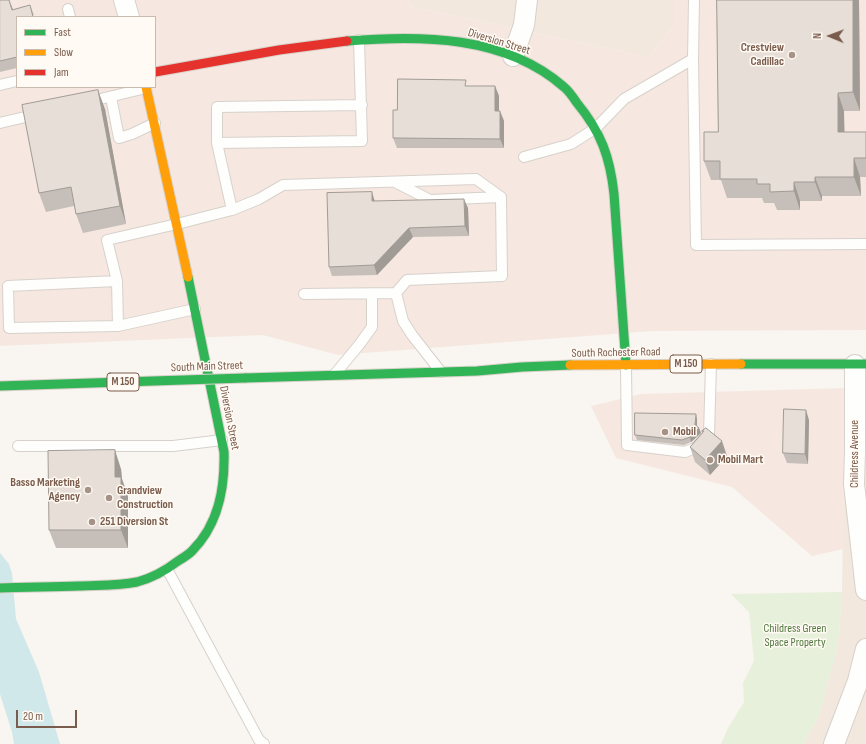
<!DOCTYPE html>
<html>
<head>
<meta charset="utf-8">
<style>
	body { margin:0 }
	#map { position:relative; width:866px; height:744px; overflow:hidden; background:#f9f5f0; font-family:"Sofia Sans Condensed",sans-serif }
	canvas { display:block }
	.legend { position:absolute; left:16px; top:16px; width:140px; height:72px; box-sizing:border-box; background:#fffaf3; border:1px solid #cabbb1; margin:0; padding:5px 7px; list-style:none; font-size:12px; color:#7a5c4d }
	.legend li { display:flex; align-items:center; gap:8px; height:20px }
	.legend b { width:20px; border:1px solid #cabbb1 }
	.north { position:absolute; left:810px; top:16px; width:40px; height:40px; -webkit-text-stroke:3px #fffaf3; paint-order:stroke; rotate:271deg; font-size:11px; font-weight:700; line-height:16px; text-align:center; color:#7a5c4d }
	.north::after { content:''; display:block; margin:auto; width:14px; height:18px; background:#7a5c4d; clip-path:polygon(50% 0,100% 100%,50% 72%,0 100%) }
	.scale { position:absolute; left:16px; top:710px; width:61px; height:18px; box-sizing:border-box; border:2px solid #7a5c4d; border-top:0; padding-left:5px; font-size:12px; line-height:14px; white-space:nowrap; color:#7a5c4d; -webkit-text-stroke:3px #fffaf3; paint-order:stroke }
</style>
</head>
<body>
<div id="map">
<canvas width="866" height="744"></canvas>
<ul class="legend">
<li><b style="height:5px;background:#30b455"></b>Fast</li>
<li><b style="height:5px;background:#ff9f0a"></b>Slow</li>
<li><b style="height:5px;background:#e5322d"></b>Jam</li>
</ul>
<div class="north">N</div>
<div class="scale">20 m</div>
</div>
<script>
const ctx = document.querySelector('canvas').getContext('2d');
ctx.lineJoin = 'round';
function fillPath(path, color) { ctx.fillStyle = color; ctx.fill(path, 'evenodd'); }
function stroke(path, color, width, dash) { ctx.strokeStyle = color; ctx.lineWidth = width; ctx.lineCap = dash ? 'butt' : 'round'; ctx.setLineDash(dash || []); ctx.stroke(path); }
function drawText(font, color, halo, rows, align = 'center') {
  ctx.font = font + ' "Sofia Sans Condensed",sans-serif'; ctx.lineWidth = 3; ctx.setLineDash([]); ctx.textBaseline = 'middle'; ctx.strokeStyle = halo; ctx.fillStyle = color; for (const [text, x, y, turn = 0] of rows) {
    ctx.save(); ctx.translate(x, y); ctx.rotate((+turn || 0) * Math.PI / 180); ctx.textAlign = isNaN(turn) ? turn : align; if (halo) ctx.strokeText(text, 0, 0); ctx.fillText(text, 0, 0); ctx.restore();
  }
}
fillPath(new Path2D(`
	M 409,0 L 674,0 L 674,25 L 648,57 L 410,6 Z
	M 845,388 L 866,389 L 866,744 L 803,744 L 818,718 L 834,660 L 839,634 L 842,592 Z`), '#f2e8de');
fillPath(new Path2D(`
	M 0,0 L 409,0 L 410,6 L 648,57 L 674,25 L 674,0 L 866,0 L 866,330 L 652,331 L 338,355 L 263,335 L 0,346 ZM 17,17 L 155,17 L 155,87 L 17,87 Z
	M 845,388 L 843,549 L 812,556 L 732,487 L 616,458 L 591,406 L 641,394 Z`), '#f6e8e1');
fillPath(new Path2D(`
	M 842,592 L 839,634 L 834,660 L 818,718 L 803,744 L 721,744 L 728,728 L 744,702 L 743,683 L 754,661 L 749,612 L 731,594 Z`), '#e7f0db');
fillPath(new Path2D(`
	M 0,553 L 9,564 L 12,573 L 16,619 L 39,672 L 60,744 L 14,744 L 12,732 L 0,694 Z`), '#d0e8ea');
const lane = new Path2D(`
	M 68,9 L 70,17
	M 359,40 L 362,141 L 217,143 L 217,107 L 362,105
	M 693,59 L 696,245 L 866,244
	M 0,85 L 17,81
	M 111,97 L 119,138 L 132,134 L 155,123
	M 88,102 L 146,88
	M 0,123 L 38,114
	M 524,157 L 571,144 L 596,128 L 624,99 L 693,59 L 694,0
	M 395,182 L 430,200 L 501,197
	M 232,210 L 259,199 L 283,185 L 476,179 L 501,197
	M 117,281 L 8,286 L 9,328 L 118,326 L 195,309
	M 304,294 L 396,293
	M 118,326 L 117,281 L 107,240 L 177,224 L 232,210 L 217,143
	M 626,365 L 627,445 L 685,452 L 695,448 L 709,435 L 711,364
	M 441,372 L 412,335 L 403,321 L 396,293 L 407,280 L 502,276 L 501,197
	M 335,374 L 359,345 L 372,327 L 372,294
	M 18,446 L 173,446 L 222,440
	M 167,569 L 259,740 L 264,744`);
const street = new Path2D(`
	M 124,0 L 129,17
	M 513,56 L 524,25 L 527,0
	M 855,365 L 855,452 L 854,484 L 866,590
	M 834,744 L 858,681 L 866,649`);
const fast = new Path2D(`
	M 347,41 C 420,35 505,35 564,87 C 569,91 573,97 577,103 C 601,132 610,157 614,194 L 626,365
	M 741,364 L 866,364
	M 245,378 L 477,371 L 522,367 L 570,365
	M 0,588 C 26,587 53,587 79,586 C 99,585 118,586 137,582 C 152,578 165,571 178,561 C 183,558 188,555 192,551 C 219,524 225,488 224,452 L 188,277`);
const slow = new Path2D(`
	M 146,87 L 188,277
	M 570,365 L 741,364`);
const jam = new Path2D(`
	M 155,72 L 279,50 L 347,41`);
stroke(lane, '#d7d1cb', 12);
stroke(street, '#d7d1cb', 22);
stroke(fast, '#d9d2cb', 11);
stroke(slow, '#d9d2cb', 11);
stroke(jam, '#d9d2cb', 11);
stroke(lane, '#fefefd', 10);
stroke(street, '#fefefd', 20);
stroke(fast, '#30b455', 9);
stroke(slow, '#ff9f0a', 9);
stroke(jam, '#e5322d', 9);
const fastBridge = new Path2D(`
	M 0,386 L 245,378`);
stroke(fastBridge, '#dad1cc', 11, []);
stroke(fastBridge, '#30b455', 9);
fillPath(new Path2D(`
	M 0,0 L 12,7 L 13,10 L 30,5 L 34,15 L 17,17 L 17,68 L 0,72 Z
	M 717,0 L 859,0 L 860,111 L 844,111 L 844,132 L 866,132 L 866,177 L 860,177 L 861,196 L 822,196 L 822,201 L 800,201 L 800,210 L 777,210 L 774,203 L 764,203 L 762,198 L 727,198 L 721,180 L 711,180 L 704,161 L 718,132 Z
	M 468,86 L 495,86 L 499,96 L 499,111 L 500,111 L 504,121 L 504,148 L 397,148 L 393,138 Z
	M 105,109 L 126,224 L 83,233 L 76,214 L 74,206 L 46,212 L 39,193 Z
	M 375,201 L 468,208 L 469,236 L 413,237 L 377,275 L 332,276 L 329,267 Z
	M 697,419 L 697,426 L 699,428 L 701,433 L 691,442 L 684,445 L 637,440 L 635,435 Z
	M 809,420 L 808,464 L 787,463 L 783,453 Z
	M 706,428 L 727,456 L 710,475 L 695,462 L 690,447 L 702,433 L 702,431 Z
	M 121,469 L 122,479 L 128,496 L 128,548 L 56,548 L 49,530 Z`), '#c6bfb9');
fillPath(new Path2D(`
	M 9,0 L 12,7 L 15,20 Z
	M 853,0 L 859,0 L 860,111 L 853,92 Z
	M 495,86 L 499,96 L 499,121 L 495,111 Z
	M 98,90 L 105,109 L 126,224 L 120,206 Z
	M 838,93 L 844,111 L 845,150 L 838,132 Z
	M 500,111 L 504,121 L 504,148 L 500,139 Z
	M 854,158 L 860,177 L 861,196 L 854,177 Z
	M 815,177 L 822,196 L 822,201 L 815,182 Z
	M 794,182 L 800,201 L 800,210 L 794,191 Z
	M 372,192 L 375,202 L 372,201 Z
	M 464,199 L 468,208 L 469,236 L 465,226 Z
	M 409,228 L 413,237 L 377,275 L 374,265 Z
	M 806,410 L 809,420 L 808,464 L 805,454 Z
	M 696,414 L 697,419 L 697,430 L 695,425 Z
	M 699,428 L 701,433 L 691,442 L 690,437 Z
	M 722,441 L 727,456 L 710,475 L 705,460 Z
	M 115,450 L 121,469 L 122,479 L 128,496 L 128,548 L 121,530 L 115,477 Z`), '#a19b96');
const building = new Path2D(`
	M 0,0 L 9,0 L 12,10 L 30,5 L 33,17 L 17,17 L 17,57 L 0,61 Z
	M 717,0 L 853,0 L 853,92 L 838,93 L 838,132 L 866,132 L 866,158 L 854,158 L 854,177 L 815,177 L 815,182 L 794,182 L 794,191 L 770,192 L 770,184 L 757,184 L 757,179 L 720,179 L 720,161 L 704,161 L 704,132 L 718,132 Z
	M 398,79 L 466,80 L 465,86 L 495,86 L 495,111 L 500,111 L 500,139 L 393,138 L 393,110 L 397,110 Z
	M 98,90 L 120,206 L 76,214 L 71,187 L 39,193 L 22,105 Z
	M 372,192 L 372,201 L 464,199 L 465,226 L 409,228 L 374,265 L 329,267 L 327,193 Z
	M 784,409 L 806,410 L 805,454 L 783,453 Z
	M 635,413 L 696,414 L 695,425 L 699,428 L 690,437 L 682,440 L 635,435 Z
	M 706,428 L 722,441 L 705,460 L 690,447 L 704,431 L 702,431 Z
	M 115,450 L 115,477 L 121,477 L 121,530 L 49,530 L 48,451 Z`);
fillPath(building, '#e6ded7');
stroke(building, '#a19b96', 1);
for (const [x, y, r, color] of [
	[792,55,4,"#a69286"],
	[665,432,4,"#a69286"],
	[710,460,4,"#a69286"],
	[88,490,4,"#a69286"],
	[109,498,4,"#a69286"],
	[92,522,4,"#a69286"]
]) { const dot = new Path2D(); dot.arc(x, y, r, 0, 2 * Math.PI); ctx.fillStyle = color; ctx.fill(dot); stroke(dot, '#fffaf3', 1.5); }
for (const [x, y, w] of [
	[686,364,32],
	[123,382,32]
]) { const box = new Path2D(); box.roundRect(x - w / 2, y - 9, w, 18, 3); ctx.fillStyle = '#fffaf3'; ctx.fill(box); stroke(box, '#7a5c4d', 1); }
drawText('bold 11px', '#7a5c4d', null, [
	["M 150",686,364],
	["M 150",123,382]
]);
drawText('12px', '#7a5c4d', '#fffaf3', [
	["Diversion Street",499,42,17],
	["South Rochester Road",616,353,-1],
	["South Main Street",207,367,-2],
	["Diversion Street",229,418,79],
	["Childress Avenue",855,454,-90]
]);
drawText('bold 12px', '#7a5c4d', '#fffaf3', [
	["Crestview",784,48,"right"],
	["Cadillac",784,62,"right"],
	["Mobil",673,432],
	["Mobil Mart",718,460],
	["Basso Marketing",80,483,"right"],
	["Agency",80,497,"right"],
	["Grandview",117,491],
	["Construction",117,505],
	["251 Diversion St",100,522]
], 'left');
drawText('12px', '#537a41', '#fffaf3', [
	["Childress Green",795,629],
	["Space Property",795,643]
]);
</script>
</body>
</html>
